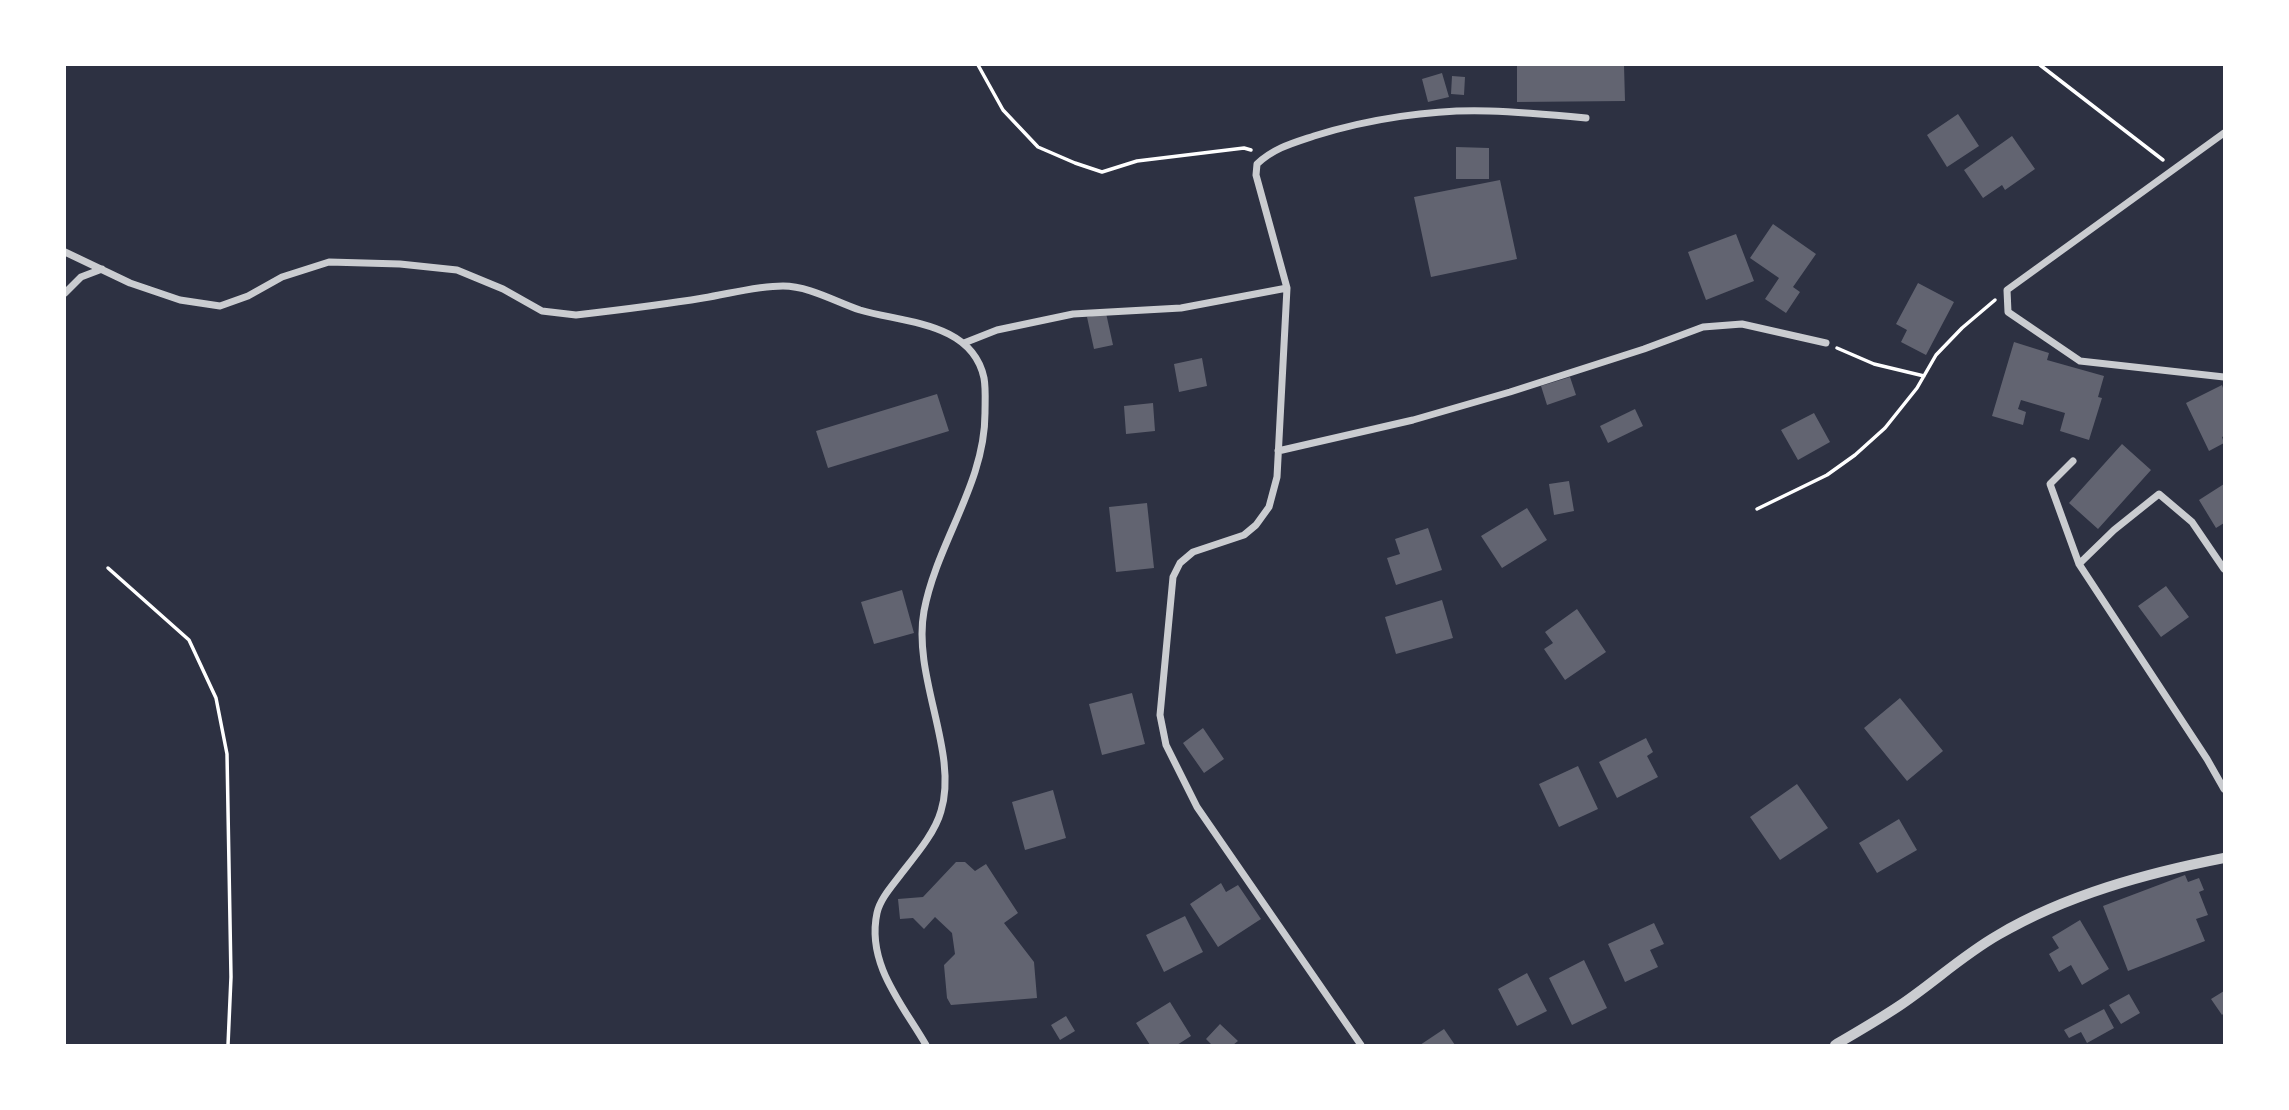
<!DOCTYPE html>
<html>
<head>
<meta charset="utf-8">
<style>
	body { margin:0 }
	#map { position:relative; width:2289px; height:1110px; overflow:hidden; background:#2d3142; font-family:Georgia,serif }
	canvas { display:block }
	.frame { position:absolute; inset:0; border:66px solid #fff; pointer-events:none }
</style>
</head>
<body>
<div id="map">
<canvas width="2289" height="1110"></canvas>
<div class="frame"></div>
</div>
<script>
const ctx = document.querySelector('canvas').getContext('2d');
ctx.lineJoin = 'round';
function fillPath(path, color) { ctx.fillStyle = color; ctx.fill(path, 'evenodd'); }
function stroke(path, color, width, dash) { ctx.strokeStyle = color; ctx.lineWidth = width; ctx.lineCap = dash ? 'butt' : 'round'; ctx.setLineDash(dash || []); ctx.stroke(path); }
fillPath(new Path2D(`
	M 1517,65 L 1624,65 L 1625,101 L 1517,102 Z
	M 1442,73 L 1449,97 L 1428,102 L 1422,79 Z
	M 1452,76 L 1465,77 L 1464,95 L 1451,94 Z
	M 1958,114 L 1979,146 L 1947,167 L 1927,135 Z
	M 2012,136 L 2035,169 L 2005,190 L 2002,185 L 1983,198 L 1964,170 Z
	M 1456,147 L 1489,148 L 1489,179 L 1456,179 Z
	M 1500,180 L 1517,259 L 1431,277 L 1414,197 Z
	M 1773,224 L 1816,254 L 1793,287 L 1800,292 L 1786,313 L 1765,299 L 1779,278 L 1750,258 Z
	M 1736,234 L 1754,281 L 1706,300 L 1688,252 Z
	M 1918,283 L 1954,302 L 1926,355 L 1901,342 L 1907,330 L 1896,324 Z
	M 1106,313 L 1113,345 L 1094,349 L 1087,317 Z
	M 2014,342 L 2049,353 L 2047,360 L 2104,376 L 2098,397 L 2102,398 L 2089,440 L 2060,431 L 2065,413 L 2021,400 L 2018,409 L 2026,412 L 2023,425 L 1992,416 Z
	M 1202,358 L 1207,386 L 1179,392 L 1174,364 Z
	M 1570,377 L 1576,395 L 1547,405 L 1541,386 Z
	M 2222,385 L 2224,391 L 2224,436 L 2222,437 L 2224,443 L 2209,451 L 2186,403 Z
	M 937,394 L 949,431 L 828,468 L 816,431 Z
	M 1153,403 L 1155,431 L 1126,434 L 1124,406 Z
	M 1635,409 L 1643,426 L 1608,443 L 1600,426 Z
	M 1814,413 L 1830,442 L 1798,460 L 1781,430 Z
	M 2122,444 L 2151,470 L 2098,529 L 2069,503 Z
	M 1569,481 L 1574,511 L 1554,515 L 1549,484 Z
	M 2224,484 L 2224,523 L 2216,528 L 2199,500 Z
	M 1147,503 L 1154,568 L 1116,572 L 1109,507 Z
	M 1527,508 L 1547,540 L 1502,568 L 1481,536 Z
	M 1428,528 L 1442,570 L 1396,585 L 1387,558 L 1400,554 L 1395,539 Z
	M 2166,586 L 2189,617 L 2161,637 L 2138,606 Z
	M 902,590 L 914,633 L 874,644 L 861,602 Z
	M 1442,600 L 1453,638 L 1396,654 L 1385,617 Z
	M 1577,609 L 1606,652 L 1565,680 L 1544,649 L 1553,643 L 1545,632 Z
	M 1132,693 L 1145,744 L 1102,755 L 1089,704 Z
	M 1900,698 L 1943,751 L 1907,781 L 1864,728 Z
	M 1203,728 L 1224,759 L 1204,773 L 1183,743 Z
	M 1646,738 L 1653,752 L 1647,756 L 1658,777 L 1617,798 L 1599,762 Z
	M 1578,766 L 1598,809 L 1559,827 L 1539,784 Z
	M 1797,784 L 1828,828 L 1780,860 L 1750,817 Z
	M 1053,790 L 1066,838 L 1025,850 L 1012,802 Z
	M 1899,819 L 1917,850 L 1877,873 L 1859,843 Z
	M 956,862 L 965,862 L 975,871 L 986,864 L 1018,913 L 1004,923 L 1034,962 L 1037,998 L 951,1005 L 947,998 L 944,965 L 955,954 L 952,933 L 935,917 L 924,929 L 913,918 L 900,919 L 898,899 L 923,897 Z
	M 2185,875 L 2188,882 L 2199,878 L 2204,890 L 2199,892 L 2208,915 L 2196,919 L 2205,941 L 2128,971 L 2103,906 Z
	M 1221,883 L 1226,892 L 1238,885 L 1261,919 L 1218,947 L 1190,904 Z
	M 1185,916 L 1203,952 L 1164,972 L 1146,935 Z
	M 2080,920 L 2109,969 L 2082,985 L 2071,965 L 2059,972 L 2049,954 L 2059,948 L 2052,937 Z
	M 1654,923 L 1664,944 L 1650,950 L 1658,967 L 1625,982 L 1608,944 Z
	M 1584,960 L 1607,1008 L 1572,1025 L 1549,978 Z
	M 1527,973 L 1547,1011 L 1517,1026 L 1498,989 Z
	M 2224,991 L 2224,1013 L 2222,1015 L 2211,999 Z
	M 2129,994 L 2140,1013 L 2121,1024 L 2109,1005 Z
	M 1170,1002 L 1191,1036 L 1177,1045 L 1150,1045 L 1136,1023 Z
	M 2104,1009 L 2114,1028 L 2087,1043 L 2081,1032 L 2069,1038 L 2064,1030 Z
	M 1066,1016 L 1075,1031 L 1060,1040 L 1051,1025 Z
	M 1220,1024 L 1238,1041 L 1233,1045 L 1212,1045 L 1206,1039 Z
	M 1444,1029 L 1455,1045 L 1420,1045 Z`), '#626471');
stroke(new Path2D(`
	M 978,65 L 1003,110 L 1038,147 L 1075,163 L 1102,172 L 1137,161 L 1244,148 L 1251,150
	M 2040,65 L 2163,160
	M 1837,348 L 1874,364 L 1924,376
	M 1757,509 L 1827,475 L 1855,455 L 1885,428 L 1917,388 L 1936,355 L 1962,328 L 1995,300
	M 108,568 L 189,640 L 216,698 L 227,754 L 231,977 L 228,1045`), '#fff', 3.5);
stroke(new Path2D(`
	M 2224,133 L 2007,290 L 2008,312 L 2080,361 L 2224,377
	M 65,252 L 130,283 L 180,300 L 220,306 L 248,296 L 282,277 L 329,262 L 400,264 L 457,270 L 503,289 L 542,311 L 576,315 C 619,310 661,305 703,298 C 729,294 756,286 783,286 C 809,286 836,302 860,310 C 904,323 972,322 984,378 C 986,389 985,402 985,413 C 985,484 937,542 924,611 C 912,677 959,752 941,811 C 935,833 915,856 901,874 C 892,886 880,899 877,913 C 866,964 903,1005 926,1045
	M 65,293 L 81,277 L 102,269
	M 964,343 L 997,330 L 1073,314 L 1181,308 L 1287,288
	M 1278,451 L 1413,420 L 1510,392 L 1644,349 L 1703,327 L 1742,324 L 1826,343
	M 2073,461 L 2050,484 L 2079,564 L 2207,759 L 2224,789
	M 2079,564 L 2114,530 L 2159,494 L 2192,522 L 2224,569
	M 1361,1045 L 1197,807 L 1166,745 L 1160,715 L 1173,577 L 1180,563 L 1193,552 L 1244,535 L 1256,525 L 1269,507 L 1277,477 L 1287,288 L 1256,175 L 1257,164 C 1274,148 1293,143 1314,136 C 1368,119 1433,109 1489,111 C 1521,112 1554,115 1586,118`), '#caccd0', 7);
stroke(new Path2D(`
	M 1835,1045 C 1857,1032 1878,1020 1899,1006 C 1932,984 1963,955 1998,935 C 2066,895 2147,873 2224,858`), '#caccd0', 10);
</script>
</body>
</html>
